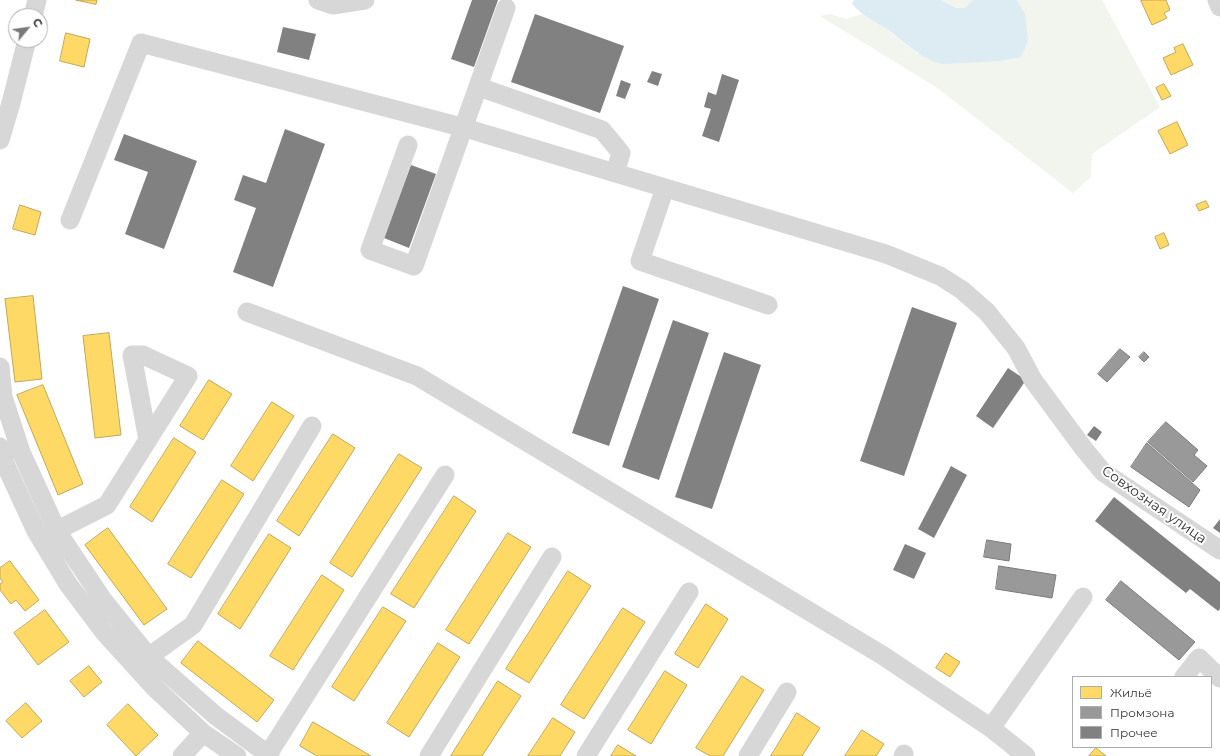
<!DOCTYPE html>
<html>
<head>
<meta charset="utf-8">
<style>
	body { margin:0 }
	#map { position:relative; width:1220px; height:756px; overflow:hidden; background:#fff; font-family:Montserrat,sans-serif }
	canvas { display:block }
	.legend { position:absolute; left:1072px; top:676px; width:140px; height:72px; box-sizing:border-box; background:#fff; border:1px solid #adadad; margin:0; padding:5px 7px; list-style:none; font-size:12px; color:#333 }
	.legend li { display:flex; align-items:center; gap:8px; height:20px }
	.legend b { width:20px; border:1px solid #adadad }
	.north { position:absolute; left:8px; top:8px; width:40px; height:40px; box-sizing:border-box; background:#fff; border:1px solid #adadad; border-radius:50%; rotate:61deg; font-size:11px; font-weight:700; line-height:16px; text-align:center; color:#333 }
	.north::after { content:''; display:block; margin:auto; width:14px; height:18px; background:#7a7a7a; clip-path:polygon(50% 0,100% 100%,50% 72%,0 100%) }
</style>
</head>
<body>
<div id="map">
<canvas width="1220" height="756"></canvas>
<ul class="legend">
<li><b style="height:11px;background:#ffd966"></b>Жильё</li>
<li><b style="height:11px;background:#999"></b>Промзона</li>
<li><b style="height:11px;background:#818181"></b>Прочее</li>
</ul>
<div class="north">С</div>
</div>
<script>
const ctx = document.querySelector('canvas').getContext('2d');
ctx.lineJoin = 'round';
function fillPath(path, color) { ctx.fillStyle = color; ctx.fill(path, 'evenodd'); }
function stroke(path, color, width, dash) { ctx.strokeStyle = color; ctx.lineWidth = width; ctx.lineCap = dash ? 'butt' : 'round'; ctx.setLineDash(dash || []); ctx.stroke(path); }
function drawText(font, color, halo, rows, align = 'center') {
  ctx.font = font + ' Montserrat,sans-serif'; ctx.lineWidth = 4; ctx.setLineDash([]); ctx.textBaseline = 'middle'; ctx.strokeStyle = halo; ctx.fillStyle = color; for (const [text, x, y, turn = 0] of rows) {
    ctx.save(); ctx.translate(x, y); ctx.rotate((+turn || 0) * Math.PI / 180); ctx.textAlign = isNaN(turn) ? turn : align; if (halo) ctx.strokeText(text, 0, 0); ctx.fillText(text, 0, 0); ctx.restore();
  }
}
fillPath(new Path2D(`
	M 941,0 L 973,0 L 965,8 L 956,8 Z
	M 1017,0 L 1102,0 L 1160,107 L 1092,154 L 1091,177 L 1073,193 L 936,87 L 820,16 L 830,14 L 846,19 L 862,14 L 886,29 L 918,54 L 1025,14 Z`), '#f1f5ed');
fillPath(new Path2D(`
	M 854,0 L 941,0 L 956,8 L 965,8 L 973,0 L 1017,0 L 1025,14 L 1028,41 L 1021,57 L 1000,61 L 943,64 C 919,59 905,41 885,28 C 872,20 863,16 852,4 Z`), '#ddebf3');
const homes = new Path2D(`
	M 76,0 L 97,0 L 96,4 Z
	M 1144,0 L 1166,0 L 1170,10 L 1164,13 L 1167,18 L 1152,25 L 1141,1 Z
	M 66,33 L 90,39 L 84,67 L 60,61 Z
	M 1183,44 L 1193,65 L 1171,75 L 1163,58 L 1176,52 L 1174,48 Z
	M 1164,84 L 1171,96 L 1162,100 L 1156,88 Z
	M 1177,122 L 1188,145 L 1170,154 L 1158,131 Z
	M 1206,201 L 1209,207 L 1199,211 L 1196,205 Z
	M 20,205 L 41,212 L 35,235 L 13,229 Z
	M 1164,233 L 1169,245 L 1160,249 L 1155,237 Z
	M 33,296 L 42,379 L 15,382 L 5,299 Z
	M 109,333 L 121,435 L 95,438 L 83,336 Z
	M 209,380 L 232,394 L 203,440 L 180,426 Z
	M 43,385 L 83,484 L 58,495 L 17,395 Z
	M 272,402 L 294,416 L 253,481 L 231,466 Z
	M 333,434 L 355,448 L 299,536 L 277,521 Z
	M 174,438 L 196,452 L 152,522 L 130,507 Z
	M 399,454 L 422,468 L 352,577 L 330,563 Z
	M 222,480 L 244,494 L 191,578 L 168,564 Z
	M 454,496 L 476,511 L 414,608 L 391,594 Z
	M 108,528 L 167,609 L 144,625 L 85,545 Z
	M 508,533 L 531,547 L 469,644 L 446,630 Z
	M 269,534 L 291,548 L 240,629 L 218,614 Z
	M 10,561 L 39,600 L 25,611 L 16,600 L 11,604 L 0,590 L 0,584 L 3,582 L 0,578 L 0,568 Z
	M 568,571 L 591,586 L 529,683 L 506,669 Z
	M 322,575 L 344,590 L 293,670 L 270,656 Z
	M 706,604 L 728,619 L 698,668 L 675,654 Z
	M 383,607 L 406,621 L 354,701 L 332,687 Z
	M 623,608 L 645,622 L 584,719 L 561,705 Z
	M 45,610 L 69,642 L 38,665 L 14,633 Z
	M 198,641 L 274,700 L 257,722 L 181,663 Z
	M 438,643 L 460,657 L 409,737 L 387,723 Z
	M 946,653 L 960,662 L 950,677 L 936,668 Z
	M 89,666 L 102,682 L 84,697 L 70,681 Z
	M 665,671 L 687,685 L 651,744 L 628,730 Z
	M 742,676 L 764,690 L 723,756 L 710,756 L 696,748 Z
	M 498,681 L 521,696 L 482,756 L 451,756 Z
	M 26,703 L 42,721 L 22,738 L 6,721 Z
	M 128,704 L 158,735 L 136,756 L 107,725 Z
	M 797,713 L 820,728 L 802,756 L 771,756 Z
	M 553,718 L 575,732 L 560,756 L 528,756 Z
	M 313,722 L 371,756 L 317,756 L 300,746 Z
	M 862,730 L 884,744 L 876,756 L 845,756 Z
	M 618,745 L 636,756 L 611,756 Z
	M 1096,748 L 1106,756 L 1089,756 Z`);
fillPath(homes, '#ffd966');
stroke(homes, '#c2a757', 1);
const industry = new Path2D(`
	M 1120,349 L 1130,357 L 1107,382 L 1098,374 Z
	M 1144,352 L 1149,357 L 1144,362 L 1139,357 Z
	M 1166,422 L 1198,450 L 1194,455 L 1207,466 L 1193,482 L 1148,442 Z
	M 1147,443 L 1200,490 L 1189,507 L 1131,467 Z
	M 987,540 L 1011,544 L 1009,561 L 984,557 Z
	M 999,566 L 1056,575 L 1052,598 L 996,589 Z
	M 1121,581 L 1195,642 L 1179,660 L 1106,600 Z`);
fillPath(industry, '#999');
stroke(industry, '#7a7a7a', 1);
fillPath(new Path2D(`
	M 472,0 L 498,0 L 474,67 L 451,59 Z
	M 535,14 L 624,46 L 600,113 L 511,82 Z
	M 283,27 L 316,34 L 309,60 L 277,52 Z
	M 652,71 L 662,74 L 658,86 L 647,82 Z
	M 722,74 L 739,80 L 719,142 L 702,136 L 711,109 L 704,107 L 708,92 L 716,95 Z
	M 621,80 L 631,84 L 625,99 L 616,96 Z
	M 285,129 L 325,144 L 273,287 L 233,272 L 256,208 L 234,200 L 243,175 L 266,183 Z
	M 124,134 L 197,161 L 164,249 L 125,234 L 148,172 L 114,160 Z
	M 411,165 L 436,174 L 409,248 L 384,238 Z
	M 623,286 L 659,299 L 609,446 L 572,433 Z
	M 912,307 L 957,323 L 904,476 L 860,461 Z
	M 673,320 L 709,333 L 659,480 L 622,467 Z
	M 724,352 L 761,365 L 712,509 L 675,497 Z
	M 1008,368 L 1026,380 L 993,428 L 976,416 Z
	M 1094,426 L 1102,432 L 1096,441 L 1087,435 Z
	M 951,466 L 967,475 L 934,538 L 918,529 Z
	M 1114,497 L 1220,582 L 1220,609 L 1218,611 L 1190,589 L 1186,593 L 1095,521 Z
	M 1220,519 L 1220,533 L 1213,528 Z
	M 905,544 L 926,553 L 914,579 L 893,570 Z`), '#818181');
stroke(new Path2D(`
	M 318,0 L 333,5 L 365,0
	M 1217,0 L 1220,7
	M 33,16 L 37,0
	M 479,87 L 602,130 L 621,153 L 615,173
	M 0,140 L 11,103 L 27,40
	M 408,145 L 370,250 L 414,266 L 506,8
	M 665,188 L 640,261 L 768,305
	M 70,220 L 141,43 L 465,128 L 886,254 L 940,276 L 962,290 L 987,312 L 1016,348 L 1033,380 L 1084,449 L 1103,472 L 1220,550
	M 247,312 L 417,376 L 882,655 L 991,728 L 1026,756
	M 0,367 L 3,397 L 21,452 L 57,531 L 103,600 L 149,657 L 216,716 L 270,756
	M 0,447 L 5,464 L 36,531 L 68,584 L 104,632 L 154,687 L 203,733 L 237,756
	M 46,536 L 107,505 L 188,376 L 143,355 L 132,355 L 148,440
	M 140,663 L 193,625 L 312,426
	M 1184,677 L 1199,658 L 1220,678
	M 991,728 L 1083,597
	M 182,756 L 203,733
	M 267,756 L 445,475
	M 429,756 L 552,557
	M 586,756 L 689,592
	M 748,756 L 787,692
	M 903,756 L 904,754`), '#d7d7d7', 19);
drawText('14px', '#333', '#fff', [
	["Совхозная улица",1154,505,35]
]);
</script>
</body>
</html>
